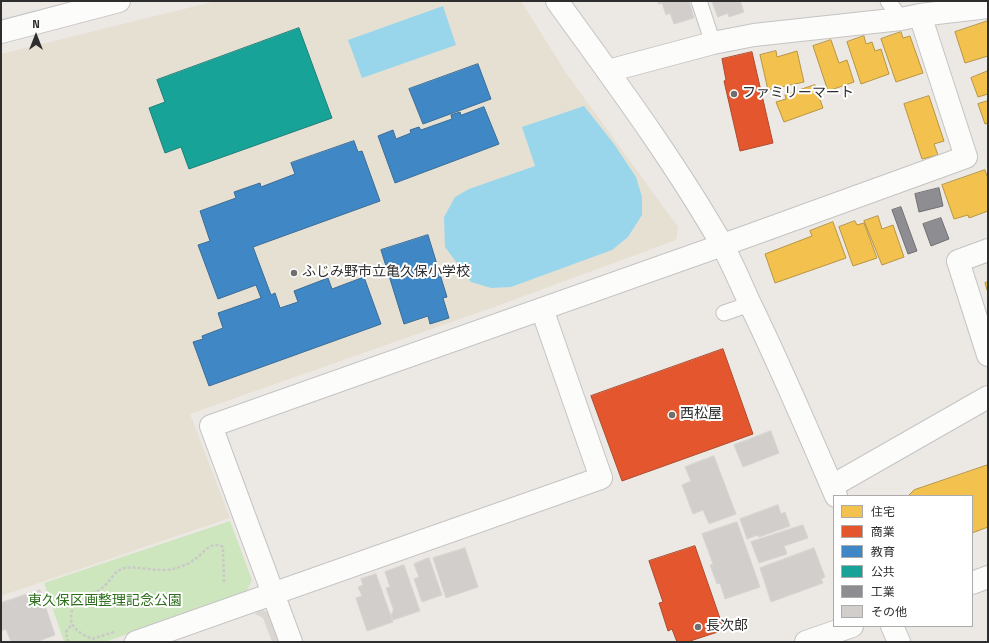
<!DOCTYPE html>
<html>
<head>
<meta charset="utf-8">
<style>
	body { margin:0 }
	#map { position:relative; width:989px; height:643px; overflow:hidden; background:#ece8e4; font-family:"Titillium Web","Noto Sans JP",sans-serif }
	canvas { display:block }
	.frame { position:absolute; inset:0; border:2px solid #2e2e2e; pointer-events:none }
	.legend { position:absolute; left:833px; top:495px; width:140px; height:132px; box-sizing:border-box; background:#fff; border:1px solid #ababab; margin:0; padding:5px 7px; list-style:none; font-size:12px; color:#2e2e2e }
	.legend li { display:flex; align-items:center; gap:8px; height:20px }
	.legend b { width:20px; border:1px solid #ababab }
	.north { position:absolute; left:16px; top:16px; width:40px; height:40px; -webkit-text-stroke:3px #fff; paint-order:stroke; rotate:0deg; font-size:11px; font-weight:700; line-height:16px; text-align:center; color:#2e2e2e }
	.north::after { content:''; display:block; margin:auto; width:14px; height:18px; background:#2e2e2e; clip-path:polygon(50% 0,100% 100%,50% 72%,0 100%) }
</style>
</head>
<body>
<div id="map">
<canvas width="989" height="643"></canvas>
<div class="frame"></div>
<ul class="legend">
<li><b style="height:11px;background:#f2c14e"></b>住宅</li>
<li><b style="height:11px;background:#e4572e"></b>商業</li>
<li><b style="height:11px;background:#3f88c5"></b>教育</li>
<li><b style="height:11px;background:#17a398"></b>公共</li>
<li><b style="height:11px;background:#8d8d92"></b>工業</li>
<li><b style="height:11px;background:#d1cecb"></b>その他</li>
</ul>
<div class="north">N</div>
</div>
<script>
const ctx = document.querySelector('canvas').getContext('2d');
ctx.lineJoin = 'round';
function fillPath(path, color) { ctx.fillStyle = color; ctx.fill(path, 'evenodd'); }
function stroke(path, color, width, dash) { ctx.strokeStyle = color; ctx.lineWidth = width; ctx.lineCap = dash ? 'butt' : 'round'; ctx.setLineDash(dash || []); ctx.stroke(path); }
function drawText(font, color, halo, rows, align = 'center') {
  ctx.font = font + ' "Titillium Web","Noto Sans JP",sans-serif'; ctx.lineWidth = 4; ctx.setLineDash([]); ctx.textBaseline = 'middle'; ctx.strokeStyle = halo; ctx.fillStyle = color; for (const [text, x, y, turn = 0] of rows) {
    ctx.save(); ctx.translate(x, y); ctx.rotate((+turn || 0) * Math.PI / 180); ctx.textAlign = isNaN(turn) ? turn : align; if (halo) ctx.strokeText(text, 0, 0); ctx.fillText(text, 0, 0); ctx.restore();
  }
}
fillPath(new Path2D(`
	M 216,1 L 521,1 L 566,73 L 678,227 L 676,240 L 497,306 L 190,414 L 230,518 L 1,596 L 1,54 Z`), '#e6e0d3');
fillPath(new Path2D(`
	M 230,521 L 252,580 L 247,591 L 105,642 L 64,642 L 44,583 Z`), '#cee6be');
fillPath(new Path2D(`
	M 260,609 L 271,613 L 281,642 L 272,642 L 263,618 L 255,614 Z`), '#dad6d2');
fillPath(new Path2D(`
	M 443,6 L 456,45 L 362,78 L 348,40 Z
	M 584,106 L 614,144 L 636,177 L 642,197 L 642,215 L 628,237 L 612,250 L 511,287 L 491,288 L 471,282 L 445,247 L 444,217 L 455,197 L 469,189 L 535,166 L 522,127 Z`), '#99d6ec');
const homes = new Path2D(`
	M 988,21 L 988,56 L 965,63 L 955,32 Z
	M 901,32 L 903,38 L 910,36 L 923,73 L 896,82 L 881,39 Z
	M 864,36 L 866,44 L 872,42 L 875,51 L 881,49 L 889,74 L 861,84 L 847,42 Z
	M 831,40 L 839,63 L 847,60 L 854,82 L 828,91 L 813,46 Z
	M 776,51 L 777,57 L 797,51 L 804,82 L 768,90 L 760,55 Z
	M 988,71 L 988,94 L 978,97 L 971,78 Z
	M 815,85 L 823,108 L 784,122 L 776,102 L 786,99 L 785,95 Z
	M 929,96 L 944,141 L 934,144 L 938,155 L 922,159 L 904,104 Z
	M 988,101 L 988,123 L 985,124 L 978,104 Z
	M 985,170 L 988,179 L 988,211 L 969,218 L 968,215 L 954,219 L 942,185 Z
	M 878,216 L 882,229 L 893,225 L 904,257 L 882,265 L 864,221 Z
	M 855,221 L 857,225 L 864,223 L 877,258 L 853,266 L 839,227 Z
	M 833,222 L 846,258 L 775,283 L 765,254 L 812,236 L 810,231 Z
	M 988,282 L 988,293 L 985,283 Z
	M 988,465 L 988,527 L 972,533 L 972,496 L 908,496 L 914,490 Z`);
fillPath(homes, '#f2c14e');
stroke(homes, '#b79544', 1);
const shops = new Path2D(`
	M 752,52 L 773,143 L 740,151 L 724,81 L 726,80 L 722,59 Z
	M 723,349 L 753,434 L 622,481 L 591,396 Z
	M 695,546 L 724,630 L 687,642 L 677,642 L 672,629 L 668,631 L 659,603 L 663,602 L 649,561 Z`);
fillPath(shops, '#e4572e');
stroke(shops, '#ad4b2e', 1);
const schools = new Path2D(`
	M 478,64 L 491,99 L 423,124 L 409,89 Z
	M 484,107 L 499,144 L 395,183 L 378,136 L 393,130 L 396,139 L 411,133 L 410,130 L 419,127 L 421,130 L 452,119 L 451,115 L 460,112 L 461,115 Z
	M 354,141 L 358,152 L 362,151 L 380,201 L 253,247 L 271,295 L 275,293 L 280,308 L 298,302 L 294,291 L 328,278 L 332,289 L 364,277 L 381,324 L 209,386 L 193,342 L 203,339 L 202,336 L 223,328 L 218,313 L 261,298 L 256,285 L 218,299 L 198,245 L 210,241 L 200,211 L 236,198 L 234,192 L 260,183 L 261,187 L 295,174 L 291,163 Z
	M 428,235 L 447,297 L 443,298 L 449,318 L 430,324 L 428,316 L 404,324 L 381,250 Z`);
fillPath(schools, '#3f88c5');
stroke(schools, '#3a6d98', 1);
const public = new Path2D(`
	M 299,28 L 332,118 L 189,169 L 181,147 L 165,153 L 149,108 L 165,102 L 157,80 Z`);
fillPath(public, '#17a398');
stroke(public, '#1e8078', 1);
const industry = new Path2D(`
	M 939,188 L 943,206 L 919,212 L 915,194 Z
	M 901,207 L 917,251 L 908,254 L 892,210 Z
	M 941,218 L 949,239 L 931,246 L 923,224 Z`);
fillPath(industry, '#8d8d92');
stroke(industry, '#707074', 1);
const building = new Path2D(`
	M 658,1 L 689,1 L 694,18 L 674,24 L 670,13 L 666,15 L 662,3 L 659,4 Z
	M 712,1 L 740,1 L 744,12 L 729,17 L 728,13 L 718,17 Z
	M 771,431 L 779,453 L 743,467 L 734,445 Z
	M 714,456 L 736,514 L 709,524 L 703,510 L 693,514 L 682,485 L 691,481 L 685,467 Z
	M 778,505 L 781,514 L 785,512 L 790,526 L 759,537 L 758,535 L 747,539 L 740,519 Z
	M 737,522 L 760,587 L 725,599 L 720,583 L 717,584 L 710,565 L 713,564 L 702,534 Z
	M 803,525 L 808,538 L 784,546 L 787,554 L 759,563 L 751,542 Z
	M 465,548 L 478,587 L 446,598 L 433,558 Z
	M 814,548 L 825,577 L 821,579 L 823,583 L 771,602 L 760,568 Z
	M 429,558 L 442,595 L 422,602 L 414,579 L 419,577 L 414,564 Z
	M 404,565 L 420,611 L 393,620 L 391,614 L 393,613 L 392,611 L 394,611 L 386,588 L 390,587 L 385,572 Z
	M 376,574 L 393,622 L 367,631 L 356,598 L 362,596 L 358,587 L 363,585 L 361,579 Z
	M 40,590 L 55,635 L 36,642 L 11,642 L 6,629 L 1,631 L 1,603 Z`);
fillPath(building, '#d1cecb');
stroke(building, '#d7d4d0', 1);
const service = new Path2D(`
	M 699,1 L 713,43
	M 888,1 L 901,19
	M 724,313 L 750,304`);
const minor = new Path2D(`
	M 1,32 L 119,1
	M 608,71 L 713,43 L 754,35 L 901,19 L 920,15 L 988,7
	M 988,250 L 958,261 L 988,355
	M 832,486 L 988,397
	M 136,642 L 601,478 L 542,309
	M 291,642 L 211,426 L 748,236 L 966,157 L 920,15`);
const tertiary = new Path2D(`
	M 557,1 C 614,80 673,159 721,243 C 733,264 742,287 752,308 C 782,370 809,433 836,496
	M 972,583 L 988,577
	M 892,626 L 899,642
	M 806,642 L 852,626`);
stroke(service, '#c5c4c5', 17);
stroke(minor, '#c5c4c5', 24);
stroke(tertiary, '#c5c4c5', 24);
stroke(new Path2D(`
	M 114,632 L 92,639 C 80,634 67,626 72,611 C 73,608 73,605 75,603 C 83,596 94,594 102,588 C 109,583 113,573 121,569 C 130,564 159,573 173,569 C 180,567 189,564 195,559 C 200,556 205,549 211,546 C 215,544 219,545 223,547 L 224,584
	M 68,642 L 66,632 L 72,624`), '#c9c9c8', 2.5, [3, 2]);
stroke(service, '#fcfcfb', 15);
stroke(minor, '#fcfcfb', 22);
stroke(tertiary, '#fcfcfb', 22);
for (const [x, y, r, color] of [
	[734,94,4,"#706f6e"],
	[294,273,4,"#706f6e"],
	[672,415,4,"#706f6e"],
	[698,627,4,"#706f6e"]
]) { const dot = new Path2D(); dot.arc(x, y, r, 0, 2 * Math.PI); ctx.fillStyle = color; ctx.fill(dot); stroke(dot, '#fff', 1.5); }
drawText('14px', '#2e2e2e', '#fff', [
	["ファミリーマート",742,94],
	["ふじみ野市立亀久保小学校",302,273],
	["西松屋",680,415],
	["長次郎",706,627]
], 'left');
drawText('14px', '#2c6e1b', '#fff', [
	["東久保区画整理記念公園",105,602]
]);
</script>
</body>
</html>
